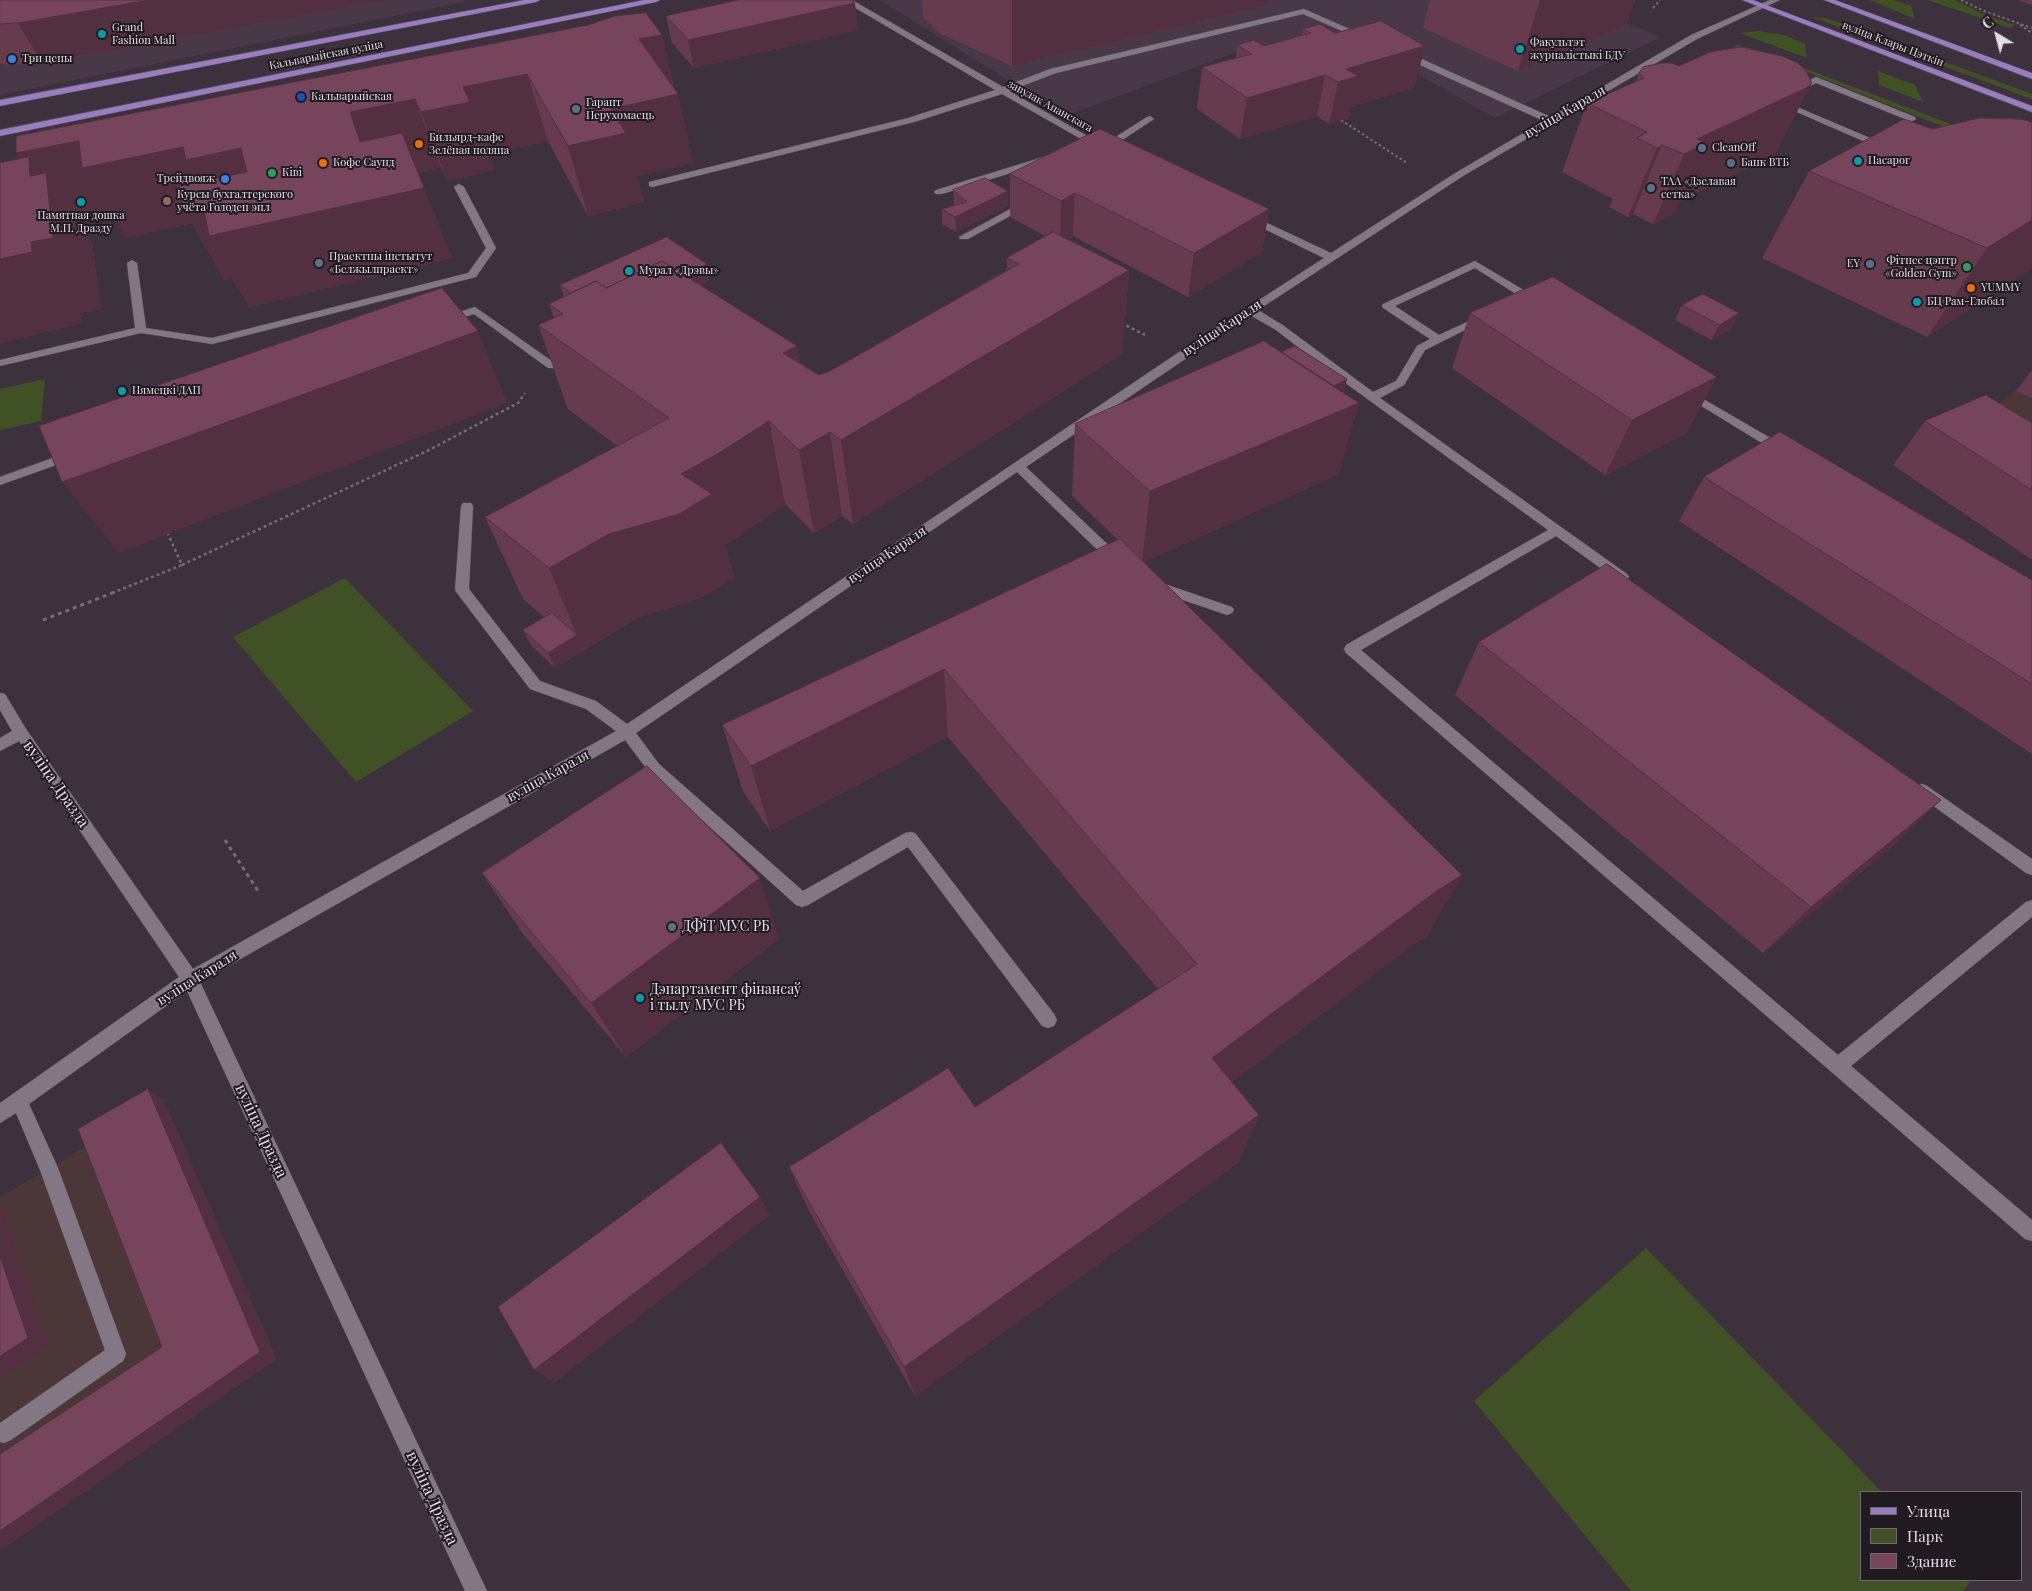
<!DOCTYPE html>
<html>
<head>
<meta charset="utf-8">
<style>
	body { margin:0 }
	#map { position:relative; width:2032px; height:1591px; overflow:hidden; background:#3c313c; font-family:"Playfair Display",serif }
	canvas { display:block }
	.legend { position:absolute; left:1860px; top:1491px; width:162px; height:90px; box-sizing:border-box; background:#201b20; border:1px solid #6f696f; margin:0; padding:6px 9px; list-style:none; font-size:15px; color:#e5dde5 }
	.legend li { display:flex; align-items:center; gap:10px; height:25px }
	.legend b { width:25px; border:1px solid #6f696f }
	.north { position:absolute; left:1972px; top:10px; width:50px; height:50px; -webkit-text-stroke:4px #201b20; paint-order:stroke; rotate:323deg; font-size:14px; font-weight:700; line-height:20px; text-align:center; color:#e5dde5 }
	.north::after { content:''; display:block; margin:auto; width:18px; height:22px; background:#e5dde5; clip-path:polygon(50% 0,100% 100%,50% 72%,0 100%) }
</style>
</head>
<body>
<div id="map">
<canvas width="2032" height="1591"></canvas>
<ul class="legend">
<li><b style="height:6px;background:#987dbf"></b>Улица</li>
<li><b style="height:14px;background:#405225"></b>Парк</li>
<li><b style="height:14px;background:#77455b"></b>Здание</li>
</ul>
<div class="north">С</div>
</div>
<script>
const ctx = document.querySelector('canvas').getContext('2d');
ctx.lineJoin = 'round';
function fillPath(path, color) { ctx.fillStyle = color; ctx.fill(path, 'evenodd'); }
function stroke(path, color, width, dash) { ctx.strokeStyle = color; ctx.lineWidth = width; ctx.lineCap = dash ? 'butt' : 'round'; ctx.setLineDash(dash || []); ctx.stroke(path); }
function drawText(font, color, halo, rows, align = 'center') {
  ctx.font = font + ' "Playfair Display",serif'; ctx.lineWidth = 4; ctx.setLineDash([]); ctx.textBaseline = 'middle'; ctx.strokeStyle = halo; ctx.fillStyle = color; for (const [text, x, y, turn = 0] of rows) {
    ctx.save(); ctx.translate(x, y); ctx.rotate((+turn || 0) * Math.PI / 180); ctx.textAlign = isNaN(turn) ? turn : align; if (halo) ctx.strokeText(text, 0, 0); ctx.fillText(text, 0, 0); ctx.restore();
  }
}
fillPath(new Path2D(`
	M 0,0 L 463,0 L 465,2 L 0,95 Z
	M 880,0 L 1570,0 L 1661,37 L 1495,118 L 1389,58 L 1253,46 L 1065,116 Z`), '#483848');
fillPath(new Path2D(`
	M 2032,378 L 2032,454 L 1976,421 Z
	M 164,1100 L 277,1359 L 0,1551 L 0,1197 Z`), '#4b3737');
fillPath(new Path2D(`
	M 1870,0 L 1894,0 L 1911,6 L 1915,19 Z
	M 1927,0 L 1954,0 L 1988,16 L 2015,25 L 2010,28 Z
	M 1812,17 L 1826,18 L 2032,94 L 2032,99 Z
	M 1758,31 L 1784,35 L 1805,44 L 1807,58 L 1740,33 Z
	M 1738,45 L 1757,50 L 2032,155 L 2032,162 L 1794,67 L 1705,59 Z
	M 1878,71 L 1915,85 L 1923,102 L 1879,85 Z
	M 45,379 L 41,421 L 0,430 L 0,389 Z
	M 345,578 L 473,711 L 356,782 L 233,637 Z
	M 1646,1248 L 1882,1492 L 1861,1492 L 1861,1580 L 1966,1580 L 1969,1583 L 1963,1591 L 1631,1591 L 1474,1401 Z`), '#405225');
const minor = new Path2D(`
	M 842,0 L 852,0 L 1003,87 L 1050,69 L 1304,9 L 1370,38 L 1363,40 L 1303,14 L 1056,73 L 1009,91 L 1103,145 L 1147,117 L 1150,116 L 1154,119 L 1104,152 L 1002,94 L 914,122 L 652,187 L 649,186 L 649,182 L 908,118 L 995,90 Z
	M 1770,0 L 1780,0 L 1697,39 L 1463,176 L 1258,310 L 1284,326 L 1373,392 L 1396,381 L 1417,346 L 1430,339 L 1383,308 L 1382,306 L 1383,304 L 1475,261 L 1532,295 L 1533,297 L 1532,299 L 1524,299 L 1475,268 L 1395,306 L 1439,335 L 1480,316 L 1488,316 L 1489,318 L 1425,350 L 1404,385 L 1380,398 L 1627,574 L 1629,577 L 1627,580 L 1617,580 L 1556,536 L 1361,650 L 1838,1055 L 2026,902 L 2032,900 L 2032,917 L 1851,1066 L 2032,1220 L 2032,1241 L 2025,1239 L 1346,653 L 1344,649 L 1346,645 L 1548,530 L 1333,374 L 1276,330 L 1250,315 L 1026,467 L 1121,557 L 1122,560 L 1121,563 L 1111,563 L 1017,472 L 636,733 L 659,764 L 803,891 L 905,833 L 910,832 L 915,833 L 1054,1014 L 1057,1020 L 1054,1026 L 1048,1028 L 1042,1026 L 908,847 L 808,905 L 802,907 L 796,905 L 649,772 L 625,740 L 200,982 L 487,1591 L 465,1591 L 187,991 L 29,1104 L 58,1168 L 126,1354 L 123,1361 L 11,1440 L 4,1443 L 0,1442 L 0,1423 L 105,1350 L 40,1170 L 16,1113 L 0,1123 L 0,1103 L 179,977 L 19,741 L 0,751 L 0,738 L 12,731 L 0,710 L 0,693 L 5,694 L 26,729 L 193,969 L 616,731 L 586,709 L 530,689 L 457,593 L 455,590 L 461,506 L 463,503 L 471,503 L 473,506 L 469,589 L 540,681 L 596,701 L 627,724 L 1188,346 L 1324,258 L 1246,220 L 1246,216 L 1252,216 L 1331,253 L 1457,172 L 1544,121 L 1400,56 L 1400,52 L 1406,52 L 1551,117 L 1691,35 Z
	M 1816,77 L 1915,117 L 1916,119 L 1870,144 L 1776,103 L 1783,101 L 1870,138 L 1905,119 L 1816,83 L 1796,93 L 1789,91 Z
	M 1050,155 L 1053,156 L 1053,160 L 942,194 L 936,194 L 934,192 L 936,190 Z
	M 459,184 L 464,187 L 496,248 L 476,277 L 212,344 L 141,333 L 0,366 L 0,360 L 135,328 L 127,263 L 132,260 L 137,263 L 146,328 L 212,338 L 468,273 L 486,248 L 454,187 Z
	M 1027,200 L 1032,203 L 1030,205 L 968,239 L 960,239 L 959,237 Z
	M 475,307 L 556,364 L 558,366 L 556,368 L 548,368 L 474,314 L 446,323 L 441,320 L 442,318 Z
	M 1686,389 L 1786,447 L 1788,450 L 1782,454 L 1778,453 L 1682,394 L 1680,392 L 1682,390 Z
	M 72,451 L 78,455 L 76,458 L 0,485 L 0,477 Z
	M 1156,581 L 1232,607 L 1234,610 L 1232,613 L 1227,615 L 1151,589 L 1149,586 L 1151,583 Z
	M 1922,784 L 1927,786 L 2032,859 L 2032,875 L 2026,873 L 1917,794 L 1915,790 L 1917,786 Z`);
const major = new Path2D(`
	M 524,0 L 540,0 L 536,2 L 0,106 L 0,100 Z
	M 644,0 L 660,0 L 656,2 L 0,136 L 0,130 Z
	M 1742,0 L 1753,0 L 2032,106 L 2032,112 Z
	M 1824,0 L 1835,0 L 2032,73 L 2032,79 Z`);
stroke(minor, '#594f59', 1);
stroke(major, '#594f59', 1);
stroke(new Path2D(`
	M 1961,0 L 1984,11 L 2032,28
	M 1653,8 L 1660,0
	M 2020,25 L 2032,33
	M 1341,120 L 1407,163`), '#766c76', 2, [2.5, 2.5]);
stroke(new Path2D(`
	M 1121,323 L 1145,335
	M 182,565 L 429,450 L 518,403 L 525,393
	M 112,593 L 182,565 L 168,534`), '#766c76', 2.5, [3, 3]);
stroke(new Path2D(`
	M 43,620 L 115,592
	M 225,840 L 260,894`), '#766c76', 3, [4, 4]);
fillPath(minor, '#847784');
fillPath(major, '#987dbf');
fillPath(new Path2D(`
	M 0,0 L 386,0 L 42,63 L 9,65 L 0,64 Z
	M 922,0 L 1269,0 L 1268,5 L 1012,66 L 941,34 L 923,17 Z
	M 1430,0 L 1635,0 L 1626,25 L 1518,71 L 1423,28 Z
	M 2017,0 L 2032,0 L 2032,5 Z
	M 666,16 L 858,30 L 694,68 L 672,43 Z
	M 1303,29 L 1415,87 L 1351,107 L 1349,118 L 1329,124 L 1317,116 L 1240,139 L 1197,109 L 1202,67 L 1236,58 L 1237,45 L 1263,46 L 1302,36 Z
	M 662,35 L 674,88 L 678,94 L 693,163 L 637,176 L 644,202 L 588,216 L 548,141 L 489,154 L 494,170 L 447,181 L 441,167 L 418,173 L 452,258 L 249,307 L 232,278 L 224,280 L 192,223 L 126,238 L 110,213 L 77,220 L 92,243 L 101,309 L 80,313 L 81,323 L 0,343 L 0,163 L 20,159 L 16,153 Z
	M 1639,73 L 1777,151 L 1772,156 L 1680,201 L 1675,213 L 1653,224 L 1633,214 L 1628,217 L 1609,207 L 1613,199 L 1562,172 L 1587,103 L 1636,82 Z
	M 1809,171 L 2032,268 L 1927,337 L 1762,258 Z
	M 1010,174 L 1269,209 L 1262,252 L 1188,297 L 1073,236 L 1068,239 L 1129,270 L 1122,354 L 853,524 L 842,516 L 814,533 L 785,504 L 739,536 L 725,545 L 734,578 L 703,597 L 639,617 L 555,668 L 531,645 L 523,630 L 544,617 L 523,599 L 485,517 L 617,446 L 568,409 L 538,325 L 554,318 L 549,304 L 564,297 L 560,285 L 707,264 L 710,280 L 700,285 L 797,346 L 800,363 L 819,375 L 830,371 L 1007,270 L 1007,258 L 1045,236 L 1010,217 Z
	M 953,190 L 1008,191 L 1008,206 L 956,232 L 942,224 L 942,209 L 954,205 Z
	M 1682,305 L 1731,329 L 1711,340 L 1675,320 Z
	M 1470,313 L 1687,433 L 1605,475 L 1452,368 Z
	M 2032,370 L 2032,398 L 2016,391 Z
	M 1344,393 L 1339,474 L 1144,562 L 1428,935 L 1406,950 L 1232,1082 L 1259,1115 L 1238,1163 L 915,1396 L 809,1211 L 789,1167 L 975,1107 L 1158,989 L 948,737 L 770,831 L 743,791 L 722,725 L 1118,540 L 1072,496 L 1075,424 Z
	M 1925,421 L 2032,423 L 2032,560 L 1893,465 Z
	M 1704,477 L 2032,580 L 2032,754 L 1679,521 Z
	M 1479,642 L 1941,800 L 1888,850 L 1763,953 L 1455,695 Z
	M 482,873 L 779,939 L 626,1057 L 523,934 Z`), '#663b4e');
fillPath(new Path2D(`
	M 149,0 L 386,0 L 42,63 L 18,23 Z
	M 1012,0 L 1269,0 L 1268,5 L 1012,66 Z
	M 1540,0 L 1635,0 L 1626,25 L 1518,71 Z
	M 855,3 L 858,30 L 694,68 L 688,40 Z
	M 662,35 L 675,95 L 678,94 L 693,163 L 637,176 L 644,202 L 588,216 L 568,146 L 639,39 Z
	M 1425,46 L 1415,87 L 1351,107 L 1349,118 L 1329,124 L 1338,82 L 1346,69 Z
	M 527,74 L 548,141 L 489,154 L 494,170 L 447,181 L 421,112 L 463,87 Z
	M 1325,75 L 1317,116 L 1240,139 L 1247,98 Z
	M 1812,83 L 1777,151 L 1772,156 L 1680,201 L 1675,213 L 1653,224 L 1684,154 L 1697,139 Z
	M 415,99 L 441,167 L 379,181 L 424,188 L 452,258 L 249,307 L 232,278 L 224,280 L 192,223 L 126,238 L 110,213 L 77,220 L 92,243 L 101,309 L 80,313 L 81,323 L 0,343 L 0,259 L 31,242 L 30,174 L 16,153 L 79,141 L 183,147 L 241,148 L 277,218 L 360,142 L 350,112 Z
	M 1662,145 L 1633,214 L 1628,217 L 1657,148 Z
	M 1008,191 L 1008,206 L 956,232 L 955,217 Z
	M 1075,193 L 1073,236 L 1060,244 L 1061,201 Z
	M 1269,209 L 1262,252 L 1188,297 L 1194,253 Z
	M 2032,220 L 2032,268 L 1927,337 L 1987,248 Z
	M 707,264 L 710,280 L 603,330 L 598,314 Z
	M 1129,270 L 1122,354 L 853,524 L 841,440 Z
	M 1739,313 L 1731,329 L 1711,340 L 1720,325 Z
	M 478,331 L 507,403 L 119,553 L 62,482 Z
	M 797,346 L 811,430 L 783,353 Z
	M 1717,377 L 1687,433 L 1605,475 L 1632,420 Z
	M 1347,379 L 1341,405 L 1359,403 L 1339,474 L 1142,563 L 1150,491 L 1322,392 Z
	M 769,421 L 785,504 L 739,536 L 725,545 L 734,578 L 703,597 L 639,617 L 555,668 L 548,653 L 577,635 L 549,568 L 609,534 L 681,474 Z
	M 830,432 L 842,516 L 814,533 L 799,450 Z
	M 944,669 L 948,737 L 770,831 L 751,766 Z
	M 1941,800 L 1888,850 L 1763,953 L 1811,907 Z
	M 1462,875 L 1428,935 L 1406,950 L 1196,1109 L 1212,1058 L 1438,890 Z
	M 760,878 L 779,939 L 626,1057 L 591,1003 Z
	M 148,1089 L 164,1100 L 276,1359 L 0,1551 L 0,1531 L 260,1352 Z
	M 1259,1115 L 1238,1163 L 915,1396 L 904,1367 Z
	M 760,1197 L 770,1215 L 554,1383 L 534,1370 Z
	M 0,1204 L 49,1345 L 0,1377 Z`), '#533040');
const building = new Path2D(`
	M 0,0 L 149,0 L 18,23 L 0,24 Z
	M 738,0 L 852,0 L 855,3 L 688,40 L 666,16 Z
	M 646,13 L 662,35 L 639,39 L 678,94 L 611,109 L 626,133 L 568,146 L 527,74 L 463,87 L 470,102 L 421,112 L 415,99 L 350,112 L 360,142 L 402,133 L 424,188 L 209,236 L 203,205 L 184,209 L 179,186 L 247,172 L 241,148 L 186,160 L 183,147 L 82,168 L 79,141 L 16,153 L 16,136 L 588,25 L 615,16 Z
	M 1381,21 L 1425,46 L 1346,69 L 1358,76 L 1338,82 L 1325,75 L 1247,98 L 1202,67 L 1252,54 L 1237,45 L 1254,40 L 1263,46 L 1311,33 L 1303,29 L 1320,24 L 1335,33 Z
	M 1741,47 L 1782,56 L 1798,63 L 1806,71 L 1812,83 L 1806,88 L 1697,139 L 1706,143 L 1684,154 L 1662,145 L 1657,148 L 1637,138 L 1647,132 L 1587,103 L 1644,78 L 1639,73 L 1643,67 L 1661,63 L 1671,63 L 1679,66 L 1710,52 Z
	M 1979,118 L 2021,119 L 2032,122 L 2032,220 L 1987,248 L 1809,171 L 1904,119 L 1932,129 Z
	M 1100,129 L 1269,209 L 1194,253 L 1075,193 L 1061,201 L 1010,174 Z
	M 29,157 L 30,176 L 46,173 L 53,238 L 31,242 L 32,252 L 0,259 L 0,163 Z
	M 985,178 L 1008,191 L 955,217 L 942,209 L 967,202 L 953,190 Z
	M 1053,232 L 1129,270 L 841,440 L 830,432 L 799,450 L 769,421 L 719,453 L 681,474 L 712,494 L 679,514 L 609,534 L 549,568 L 485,517 L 669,418 L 538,325 L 563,314 L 549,304 L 596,281 L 606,288 L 662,261 L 797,346 L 783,353 L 819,375 L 830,371 L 1019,264 L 1007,258 Z
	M 667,237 L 707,264 L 684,275 L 662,261 L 606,288 L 596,281 L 571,293 L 560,285 Z
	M 1553,277 L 1717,377 L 1632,420 L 1470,313 Z
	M 442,288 L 478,331 L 62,482 L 39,426 Z
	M 1703,294 L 1739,313 L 1720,325 L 1682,305 Z
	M 1264,341 L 1359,403 L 1150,491 L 1075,424 Z
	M 1295,346 L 1347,379 L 1334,386 L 1282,352 Z
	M 1986,395 L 2032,423 L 2032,490 L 1925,421 Z
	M 1780,432 L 2032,580 L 2032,684 L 1704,477 Z
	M 1120,539 L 1462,875 L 1438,890 L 1212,1058 L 1259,1115 L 904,1367 L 789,1167 L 948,1068 L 975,1107 L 1197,964 L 944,669 L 751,766 L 722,725 Z
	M 1607,564 L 1941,800 L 1811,907 L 1479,642 Z
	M 552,613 L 577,635 L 548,653 L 523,630 Z
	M 647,766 L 760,878 L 591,1003 L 482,873 Z
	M 148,1089 L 260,1352 L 0,1531 L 0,1454 L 162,1347 L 78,1129 Z
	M 721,1143 L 760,1197 L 534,1370 L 498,1307 Z
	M 0,1256 L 28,1338 L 0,1356 Z`);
fillPath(building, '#77455b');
stroke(building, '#533040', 1);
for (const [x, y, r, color] of [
	[102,34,5,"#0f9aa8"],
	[1520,49,5,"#0f9aa8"],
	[12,59,5,"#3f7fe0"],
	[301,97,5,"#1a4fb4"],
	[576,109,5,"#5c6f8a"],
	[419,144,5,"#e8710a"],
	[1702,148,5,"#5c6f8a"],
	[1858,161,5,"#0f9aa8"],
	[323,163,5,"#e8710a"],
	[1731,163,5,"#5c6f8a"],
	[272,173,5,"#2e9e5b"],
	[225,179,5,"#3f7fe0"],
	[1651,188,5,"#5c6f8a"],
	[167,201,5,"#8d6e63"],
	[81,202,5,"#0f9aa8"],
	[319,263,5,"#5c6f8a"],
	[1870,264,5,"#5c6f8a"],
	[1967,267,5,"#2e9e5b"],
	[629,271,5,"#0f9aa8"],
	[1971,288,5,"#e8710a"],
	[1917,302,5,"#0f9aa8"],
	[122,391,5,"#0f9aa8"],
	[672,927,5,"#5c6f8a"],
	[640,998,5,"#0f9aa8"]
]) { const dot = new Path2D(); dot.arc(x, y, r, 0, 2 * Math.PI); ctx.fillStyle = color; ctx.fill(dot); stroke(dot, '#201b20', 2); }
drawText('11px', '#e5dde5', '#201b20', [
	["Grand",112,28],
	["Fashion Mall",112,41],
	["Факультэт",1530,43],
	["журналістыкі БДУ",1530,56],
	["Три цены",22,59],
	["Кальварыйская",311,97],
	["Гарант",586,103],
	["Нерухомасць",586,116],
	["Бильярд-кафе",429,138],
	["Зелёная поляна",429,151],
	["CleanOff",1712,148],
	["Насарог",1868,161],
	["Кофе Саунд",333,163],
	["Банк ВТБ",1741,163],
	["Ківі",282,173],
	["Трейдвояж",215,179,"right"],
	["ТАА «Дзелавая",1661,182],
	["сетка»",1661,195],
	["Курсы бухгалтерского",177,195],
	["учёта Голоден эпл",177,208],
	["Памятная дошка",81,216,"center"],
	["М.П. Дразду",81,229,"center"],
	["Праектны інстытут",329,257],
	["«Белжылпраект»",329,270],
	["Фітнес цэнтр",1957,261,"right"],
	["«Golden Gym»",1957,274,"right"],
	["EY",1860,264,"right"],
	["Мурал «Дрэвы»",639,271],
	["YUMMY",1981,288],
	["БЦ Рам-Глобал",1927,302],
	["Нямецкі ДАП",132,391]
], 'left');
drawText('11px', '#e5dde5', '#201b20', [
	["вуліца Клары Цэткін",1893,44,21],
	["Кальварыйская вуліца",326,55,-11],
	["завулак Апанскага",1050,106,29]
]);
drawText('14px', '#e5dde5', '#201b20', [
	["вуліца Караля",1565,112,-30],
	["вуліца Караля",1222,328,-33],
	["вуліца Караля",887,555,-34],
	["вуліца Караля",548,776,-29],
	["вуліца Караля",197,978,-32]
]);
drawText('14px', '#e5dde5', '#201b20', [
	["ДФіТ МУС РБ",682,927],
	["Дэпартамент фінансаў",650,990],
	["і тылу МУС РБ",650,1006]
], 'left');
drawText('16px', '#e5dde5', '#201b20', [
	["вуліца Дразда",56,784,55],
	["вуліца Дразда",261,1131,65],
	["вуліца Дразда",432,1498,65]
]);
</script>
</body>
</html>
